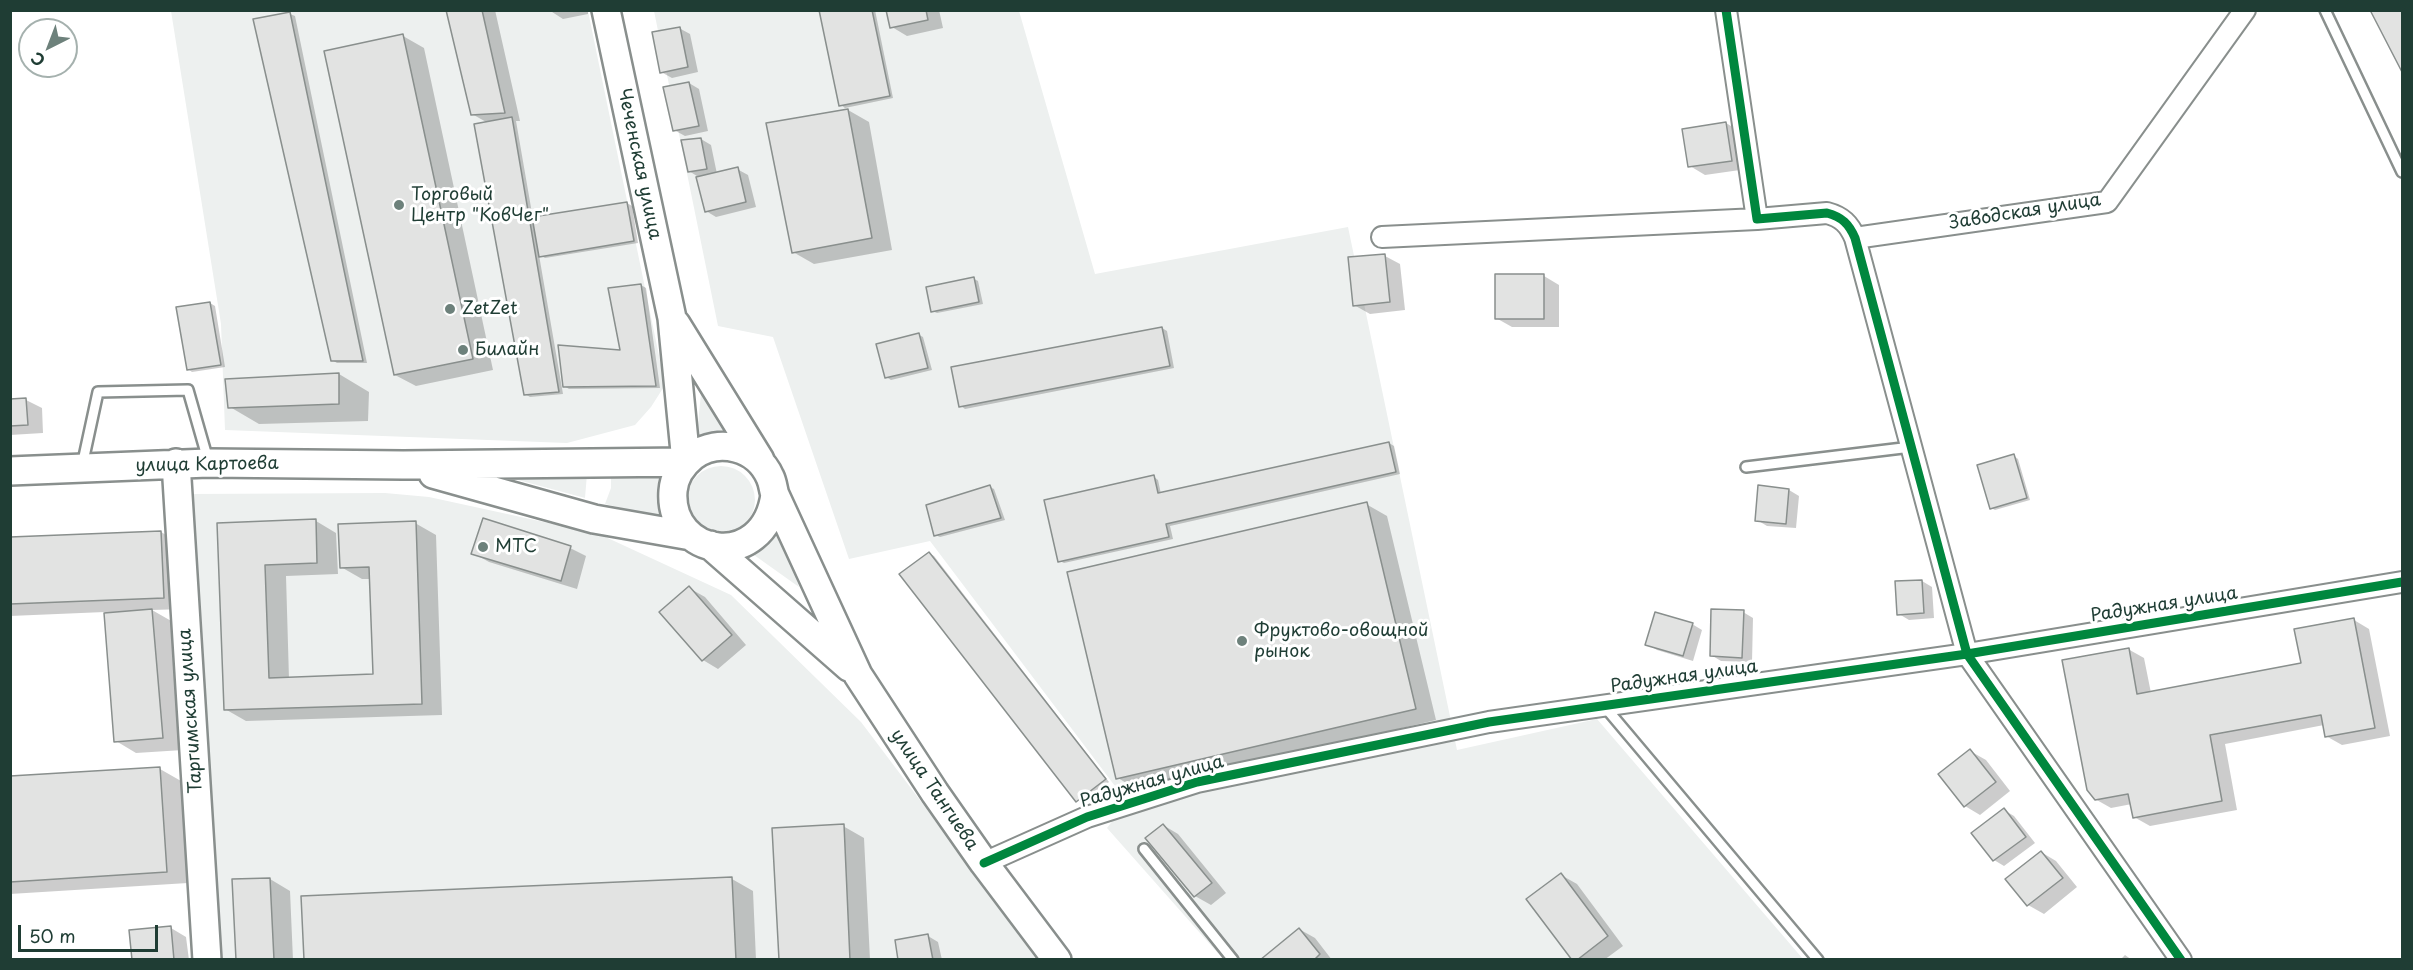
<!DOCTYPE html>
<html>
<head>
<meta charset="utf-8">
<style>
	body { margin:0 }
	#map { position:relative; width:2413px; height:970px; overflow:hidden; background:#fff; font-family:"Playpen Sans",sans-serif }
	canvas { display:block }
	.frame { position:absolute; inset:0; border:12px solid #1f3d34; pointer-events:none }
	.north { position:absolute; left:18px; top:18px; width:60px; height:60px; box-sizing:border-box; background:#fff; border:2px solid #a5b1ae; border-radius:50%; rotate:222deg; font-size:16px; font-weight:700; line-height:24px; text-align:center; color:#1f3d34 }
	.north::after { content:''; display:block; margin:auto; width:21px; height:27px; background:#6d817b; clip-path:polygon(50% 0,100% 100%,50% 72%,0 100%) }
	.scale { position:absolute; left:18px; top:925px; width:140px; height:27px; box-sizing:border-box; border:3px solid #1f3d34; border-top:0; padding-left:8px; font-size:18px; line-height:21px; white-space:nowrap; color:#1f3d34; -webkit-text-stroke:4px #fff; paint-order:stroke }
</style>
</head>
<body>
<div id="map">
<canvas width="2413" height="970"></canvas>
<div class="frame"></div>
<div class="north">С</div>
<div class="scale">50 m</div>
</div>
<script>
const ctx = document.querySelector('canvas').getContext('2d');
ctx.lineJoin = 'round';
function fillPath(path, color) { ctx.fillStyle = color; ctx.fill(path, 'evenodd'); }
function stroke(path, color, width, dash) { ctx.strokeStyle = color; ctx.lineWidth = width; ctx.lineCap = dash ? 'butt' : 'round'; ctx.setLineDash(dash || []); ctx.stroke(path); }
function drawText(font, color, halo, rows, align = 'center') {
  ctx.font = font + ' "Playpen Sans",sans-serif'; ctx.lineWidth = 6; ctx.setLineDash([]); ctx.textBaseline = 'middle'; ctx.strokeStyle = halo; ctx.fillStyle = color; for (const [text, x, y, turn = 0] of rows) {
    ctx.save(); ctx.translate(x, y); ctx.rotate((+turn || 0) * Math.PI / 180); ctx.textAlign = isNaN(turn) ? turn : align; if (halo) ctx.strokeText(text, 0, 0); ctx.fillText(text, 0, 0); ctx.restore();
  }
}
fillPath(new Path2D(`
	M 171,11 L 588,11 L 665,385 L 651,407 L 635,425 L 567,443 L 225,430 L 221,324 Z
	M 654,11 L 1019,11 L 1095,274 L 1348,227 L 1457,750 L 1597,719 L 1803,959 L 1223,959 L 1107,828 L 1127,802 L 930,541 L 849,559 L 773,337 L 718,326 Z
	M 701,393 L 729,439 L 696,445 Z
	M687 500a34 34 0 1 1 68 0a34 34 0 1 1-68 0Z
	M 481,470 L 587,474 L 585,498 Z
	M 611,473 L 670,475 L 669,519 L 605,504 L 611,488 Z
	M 385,493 L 429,497 L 599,534 L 731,595 L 861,722 L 1040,959 L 217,959 L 189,494 Z
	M 779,525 L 799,587 L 747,550 L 761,547 L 769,540 Z`), '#edf0ef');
fillPath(new Path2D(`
	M 448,10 L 495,10 L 520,121 L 516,121 L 533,219 L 627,203 L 632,206 L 638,243 L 545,258 L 539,255 L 563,394 L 530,397 L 525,394 L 488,123 L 472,114 Z
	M 549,10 L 588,10 L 588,14 L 563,19 Z
	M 821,10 L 875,10 L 893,98 L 845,108 L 841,105 Z
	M 888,10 L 939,10 L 943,28 L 907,36 L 892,27 Z
	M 2372,10 L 2402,10 L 2402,70 Z
	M 290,14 L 295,16 L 367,363 L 337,363 L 332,360 Z
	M 679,28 L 690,34 L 698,72 L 672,78 L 661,72 Z
	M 403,36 L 424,48 L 493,370 L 416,386 L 395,375 Z
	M 689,83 L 699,89 L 708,131 L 685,136 L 674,130 Z
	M 848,110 L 869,122 L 892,250 L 814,264 L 793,252 Z
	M 1726,123 L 1741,132 L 1747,169 L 1705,175 L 1690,166 Z
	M 701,139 L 711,145 L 717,174 L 737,169 L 748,175 L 756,207 L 716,217 L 706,211 L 700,178 L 689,171 Z
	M 1385,256 L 1400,264 L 1405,310 L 1370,314 L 1354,305 Z
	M 1544,276 L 1559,285 L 1559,327 L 1512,327 L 1496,318 Z
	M 974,279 L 978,281 L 983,304 L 937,313 L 932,311 Z
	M 641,285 L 646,288 L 660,388 L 569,389 L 564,386 L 622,351 Z
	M 210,303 L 215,306 L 225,367 L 192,372 L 188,369 Z
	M 1162,328 L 1167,331 L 1174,368 L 965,409 L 961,406 Z
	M 919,335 L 923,337 L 932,370 L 891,380 L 886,377 Z
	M 339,374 L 369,392 L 368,421 L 259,424 L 230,407 Z
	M 10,400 L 26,400 L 42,408 L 43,433 L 10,435 Z
	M 1389,443 L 1394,446 L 1400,474 L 1170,526 L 1173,539 L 1064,563 L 1060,561 L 1154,477 L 1158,480 L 1161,494 Z
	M 2014,456 L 2018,459 L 2030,500 L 1995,510 L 1991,508 Z
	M 990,487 L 994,489 L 1005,520 L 940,537 L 935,535 Z
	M 1789,490 L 1799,496 L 1796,528 L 1767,526 L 1757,520 Z
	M 1366,504 L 1387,516 L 1436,720 L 1138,790 L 1118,778 Z
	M 316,521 L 336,533 L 338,574 L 286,576 L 289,679 L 374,676 L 371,579 L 362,579 L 341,567 L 415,523 L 436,535 L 442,715 L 246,721 L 225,709 L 219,524 Z
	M 161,532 L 181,544 L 184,609 L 152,610 L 173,622 L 183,750 L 136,753 L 116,741 L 105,612 L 10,616 L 10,538 Z
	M 570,548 L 586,556 L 577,589 L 489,562 L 473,553 Z
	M 929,553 L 934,556 L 1109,782 L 1082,803 L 1077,800 Z
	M 1922,581 L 1932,587 L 1934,618 L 1909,620 L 1899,614 Z
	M 689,588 L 705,597 L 746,645 L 718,669 L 703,660 Z
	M 1743,612 L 1753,618 L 1752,662 L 1721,661 L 1711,655 Z
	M 2354,620 L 2369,629 L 2390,736 L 2342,745 L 2326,736 L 2324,725 L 2225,744 L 2237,810 L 2150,826 L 2134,817 L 2132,804 L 2111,808 L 2095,799 L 2128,649 L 2144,658 L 2151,693 L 2303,665 Z
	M 1692,624 L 1702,630 L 1693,661 L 1657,650 L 1647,644 Z
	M 1970,751 L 1986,760 L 2010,791 L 1980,815 L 1965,806 Z
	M 160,769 L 181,781 L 188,883 L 10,894 L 10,778 Z
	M 2004,810 L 2014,816 L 2035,843 L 2004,866 L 1994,860 L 1973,833 Z
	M 1163,825 L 1178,834 L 1226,893 L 1211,905 L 1195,896 L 1147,838 Z
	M 843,826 L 864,838 L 870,960 L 780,960 Z
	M 2041,852 L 2056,861 L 2077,887 L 2044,914 L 2028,905 Z
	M 1561,875 L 1577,884 L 1623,946 L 1604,960 L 1573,960 Z
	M 270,879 L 290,891 L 293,960 L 237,960 Z
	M 732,879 L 753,891 L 756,960 L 305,960 L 302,897 Z
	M 171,928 L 186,937 L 189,960 L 134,960 Z
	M 1299,929 L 1315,938 L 1332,960 L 1262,960 Z
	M 928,936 L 938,942 L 942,960 L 900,960 Z
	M 2125,955 L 2132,960 L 2120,960 Z`), '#0003');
const building = new Path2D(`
	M 446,10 L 482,10 L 505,113 L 471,115 Z
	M 819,10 L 872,10 L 890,96 L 839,106 Z
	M 886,10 L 926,10 L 928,20 L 890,28 Z
	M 2370,10 L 2402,10 L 2402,72 Z
	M 290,12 L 363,361 L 331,361 L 253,19 Z
	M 680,27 L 688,67 L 660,73 L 652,32 Z
	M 403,34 L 473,359 L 394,375 L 324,51 Z
	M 689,82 L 699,126 L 673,131 L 663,87 Z
	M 848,109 L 872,238 L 792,253 L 766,123 Z
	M 512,117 L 559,392 L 524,395 L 474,124 Z
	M 1726,122 L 1732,161 L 1688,167 L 1682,129 Z
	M 701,138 L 707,169 L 688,172 L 681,140 Z
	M 738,167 L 746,202 L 705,212 L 696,177 Z
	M 627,202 L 634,241 L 539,257 L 532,217 Z
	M 1385,254 L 1390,302 L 1353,306 L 1348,257 Z
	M 1495,274 L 1544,274 L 1544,319 L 1495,319 Z
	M 974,277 L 979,302 L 931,312 L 926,287 Z
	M 641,284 L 656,386 L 563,387 L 558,345 L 620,350 L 608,288 Z
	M 210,302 L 221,365 L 187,370 L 176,307 Z
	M 1162,327 L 1170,366 L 959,407 L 951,367 Z
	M 919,333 L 928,368 L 885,378 L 876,344 Z
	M 339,373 L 339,404 L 228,408 L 225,379 Z
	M 26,398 L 28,425 L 10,426 L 10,399 Z
	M 1389,442 L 1396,472 L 1166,524 L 1169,537 L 1058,562 L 1044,500 L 1154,475 L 1158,493 Z
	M 2014,454 L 2027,498 L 1990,509 L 1977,465 Z
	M 990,485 L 1001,518 L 934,536 L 926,505 Z
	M 1758,485 L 1789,489 L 1786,524 L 1755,521 Z
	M 1367,502 L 1416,709 L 1116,779 L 1067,572 Z
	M 483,518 L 571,546 L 561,581 L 471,554 Z
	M 316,519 L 317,563 L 265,565 L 269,678 L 373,674 L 369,567 L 340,568 L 338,524 L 416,521 L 422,704 L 224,710 L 217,523 Z
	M 161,531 L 164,598 L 10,604 L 10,537 Z
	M 929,552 L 1106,779 L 1076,802 L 899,574 Z
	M 1922,580 L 1924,613 L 1897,615 L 1895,581 Z
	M 689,586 L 732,635 L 702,661 L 659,612 Z
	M 152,609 L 163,738 L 114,742 L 104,613 Z
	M 1711,609 L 1744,610 L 1742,658 L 1710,656 Z
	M 1655,612 L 1693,623 L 1683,656 L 1645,645 Z
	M 2354,618 L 2375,728 L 2325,737 L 2321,715 L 2210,735 L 2222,801 L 2133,818 L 2128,794 L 2095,800 L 2087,790 L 2062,660 L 2129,648 L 2137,694 L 2301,663 L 2294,629 Z
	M 1970,749 L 1996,782 L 1964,807 L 1938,774 Z
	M 160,767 L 167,872 L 10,882 L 10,776 Z
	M 2004,808 L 2026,837 L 1993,861 L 1971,833 Z
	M 844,824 L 850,960 L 779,960 L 772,828 Z
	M 1163,824 L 1212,883 L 1194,897 L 1145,838 Z
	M 2041,851 L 2063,878 L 2027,906 L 2005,879 Z
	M 1561,873 L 1608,936 L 1577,960 L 1572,960 L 1526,899 Z
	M 732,877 L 736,960 L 304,960 L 301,896 Z
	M 270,878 L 274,960 L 236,960 L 232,879 Z
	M 171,926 L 174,960 L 132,960 L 129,930 Z
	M 1299,928 L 1320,954 L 1314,960 L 1260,960 Z
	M 928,934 L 933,960 L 898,960 L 895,940 Z`);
fillPath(building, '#e2e3e2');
stroke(building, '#898f8d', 1.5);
const lane = new Path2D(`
	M 2325,10 L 2402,172
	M 82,466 L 98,392 L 188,390 L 208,460
	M 1746,467 L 1911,447
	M 1605,707 L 1818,960
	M 1144,849 L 1233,960`);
const street = new Path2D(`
	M 1726,10 L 1757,219 L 1827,213 C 1842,217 1849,224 1855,238 L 1967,654 L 2181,960
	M 1382,237 L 1757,219
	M 1855,238 L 2107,202 L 2245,10
	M 984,863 L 1087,817 L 1197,782 L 1489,722 L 1967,654 L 2402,582`);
const secondary = new Path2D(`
	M 676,324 L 760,460
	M 176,463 L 207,960
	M 10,471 L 208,463 L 403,465 L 686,462 L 672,318 L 606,10
	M 433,474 L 594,519 L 691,536
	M 775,495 C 764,573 668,557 673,491 C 674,477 682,465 693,456 C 719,437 757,447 770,477 C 773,483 773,489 775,495 L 858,675 L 935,793 L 984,863 L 1057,960
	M 710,545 L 849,667`);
stroke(lane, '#898f8d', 14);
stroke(street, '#898f8d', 24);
stroke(secondary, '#898f8d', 32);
stroke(lane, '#fff', 9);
stroke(street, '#fff', 20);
stroke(secondary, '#fff', 27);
stroke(new Path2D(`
	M 1726,10 L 1757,219 L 1827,213 C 1842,217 1849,224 1855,238 L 1967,654 L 2181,960
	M 984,863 L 1087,817 L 1197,782 L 1489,722 L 1967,654 L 2402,582`), '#00873e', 9);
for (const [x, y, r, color] of [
	[399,205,6,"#6d817b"],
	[450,309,6,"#6d817b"],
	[463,350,6,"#6d817b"],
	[483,547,6,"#6d817b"],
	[1242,641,6,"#6d817b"]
]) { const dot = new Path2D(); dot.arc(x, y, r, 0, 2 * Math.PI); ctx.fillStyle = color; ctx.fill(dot); stroke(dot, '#fff', 2); }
drawText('18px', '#1f3d34', '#fff', [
	["Чеченская улица",639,164,78],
	["Заводская улица",2025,212,-9],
	["улица Картоева",207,465,-1],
	["Радужная улица",2164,605,-9],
	["Радужная улица",1684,677,-8],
	["Таргимская улица",191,711,-94],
	["Радужная улица",1152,782,-16],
	["улица Тангиева",934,790,56]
]);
drawText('18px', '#1f3d34', '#fff', [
	["Торговый",411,195],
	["Центр \"КовЧег\"",411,216],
	["ZetZet",462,309],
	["Билайн",475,350],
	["МТС",495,547],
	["Фруктово-овощной",1254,631],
	["рынок",1254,652]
], 'left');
</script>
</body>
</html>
